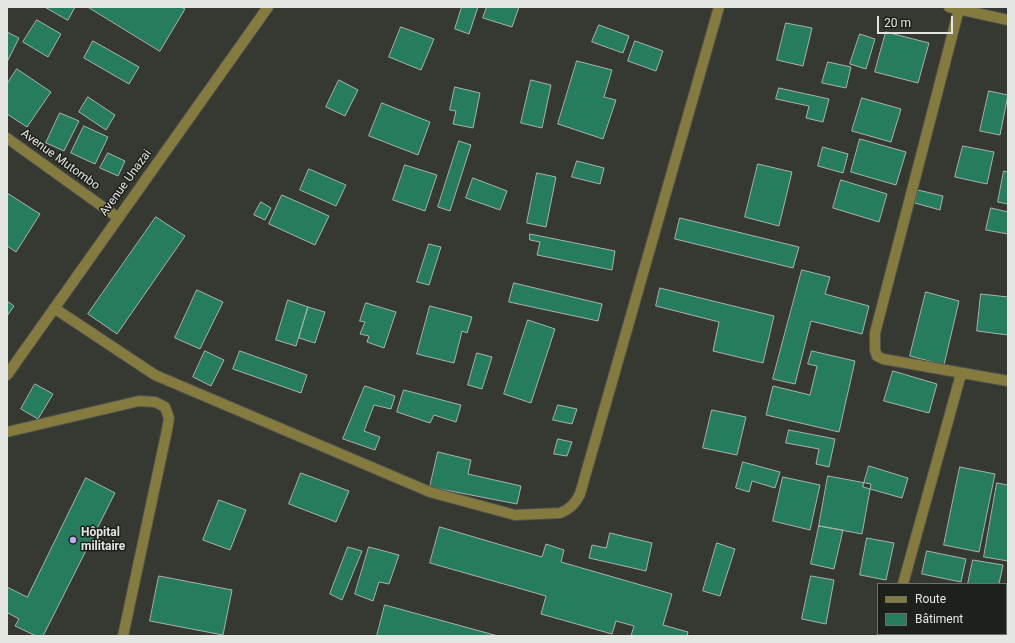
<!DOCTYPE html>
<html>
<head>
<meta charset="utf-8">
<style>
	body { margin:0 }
	#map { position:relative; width:1015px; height:643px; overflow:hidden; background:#353932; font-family:Roboto,sans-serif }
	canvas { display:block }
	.frame { position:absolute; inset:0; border:8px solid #e4e6e2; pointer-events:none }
	.legend { position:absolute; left:877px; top:583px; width:130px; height:52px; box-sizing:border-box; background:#1e201c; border:1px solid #6d6f6b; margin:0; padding:5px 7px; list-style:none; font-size:12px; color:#e4e6e2 }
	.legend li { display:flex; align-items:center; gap:8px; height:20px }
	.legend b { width:20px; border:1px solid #6d6f6b }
	.scale { position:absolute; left:877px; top:16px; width:76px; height:18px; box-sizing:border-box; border:2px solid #e4e6e2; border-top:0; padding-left:5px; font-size:12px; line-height:14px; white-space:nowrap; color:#e4e6e2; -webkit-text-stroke:3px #1e201c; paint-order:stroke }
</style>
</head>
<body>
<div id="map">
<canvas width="1015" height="643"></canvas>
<div class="frame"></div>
<ul class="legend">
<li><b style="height:5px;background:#867b3f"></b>Route</li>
<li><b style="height:11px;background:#267d5d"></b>Bâtiment</li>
</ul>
<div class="scale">20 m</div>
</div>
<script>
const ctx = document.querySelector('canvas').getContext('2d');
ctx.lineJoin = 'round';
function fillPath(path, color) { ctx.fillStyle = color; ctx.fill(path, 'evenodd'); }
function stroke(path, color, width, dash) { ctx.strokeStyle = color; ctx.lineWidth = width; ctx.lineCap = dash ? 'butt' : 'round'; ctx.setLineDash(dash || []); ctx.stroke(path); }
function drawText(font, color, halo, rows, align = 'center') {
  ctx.font = font + ' Roboto,sans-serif'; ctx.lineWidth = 3; ctx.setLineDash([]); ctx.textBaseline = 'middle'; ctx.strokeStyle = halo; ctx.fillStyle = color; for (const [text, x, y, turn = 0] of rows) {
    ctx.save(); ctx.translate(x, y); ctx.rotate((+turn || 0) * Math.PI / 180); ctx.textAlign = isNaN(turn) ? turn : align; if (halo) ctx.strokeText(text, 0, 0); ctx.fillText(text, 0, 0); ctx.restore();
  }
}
const building = new Path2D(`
	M 45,7 L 75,7 L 68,20 Z
	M 88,7 L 181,7 L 185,9 L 160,51 Z
	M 462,7 L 478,7 L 469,34 L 455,29 Z
	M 487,7 L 519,7 L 512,27 L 483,18 Z
	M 37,20 L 61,34 L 48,57 L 23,42 Z
	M 786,23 L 812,28 L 803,66 L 777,60 Z
	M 599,25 L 629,36 L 623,53 L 592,42 Z
	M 401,27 L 434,39 L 421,70 L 389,57 Z
	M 7,32 L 19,38 L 7,62 Z
	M 886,32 L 929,43 L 918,83 L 875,72 Z
	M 860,34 L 875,39 L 866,69 L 850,64 Z
	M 93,41 L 139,67 L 129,84 L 84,58 Z
	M 635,41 L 663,51 L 656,71 L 628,61 Z
	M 577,61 L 612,70 L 604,97 L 616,100 L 603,139 L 558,124 Z
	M 828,62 L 851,67 L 846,88 L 822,83 Z
	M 17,69 L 51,92 L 27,127 L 7,114 L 7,84 Z
	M 339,80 L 358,90 L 345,116 L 326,107 Z
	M 531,80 L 551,85 L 542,128 L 521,123 Z
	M 455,87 L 480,93 L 473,128 L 453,124 L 456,111 L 450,110 Z
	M 779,88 L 829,99 L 823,122 L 806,118 L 809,106 L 776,99 Z
	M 989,91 L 1008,95 L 1000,135 L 980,131 Z
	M 88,97 L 115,115 L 106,130 L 79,112 Z
	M 862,98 L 901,109 L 891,142 L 852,131 Z
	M 382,103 L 430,122 L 418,155 L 369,136 Z
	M 60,113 L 79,121 L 64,151 L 46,143 Z
	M 84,126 L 108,137 L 95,164 L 71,153 Z
	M 860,139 L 906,152 L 896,185 L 851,172 Z
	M 459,141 L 471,145 L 450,211 L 438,207 Z
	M 963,146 L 994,152 L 987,184 L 955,177 Z
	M 823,147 L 848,154 L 843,173 L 818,166 Z
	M 108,153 L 125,161 L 118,176 L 100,168 Z
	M 577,161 L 604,168 L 600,184 L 572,177 Z
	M 758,164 L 792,172 L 779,226 L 745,217 Z
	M 405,165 L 437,175 L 425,211 L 393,200 Z
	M 309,169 L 346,185 L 336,206 L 300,190 Z
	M 1004,171 L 1008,172 L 1008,204 L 998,202 Z
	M 537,173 L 556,177 L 546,227 L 527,223 Z
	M 473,178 L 507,191 L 500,210 L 466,198 Z
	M 841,180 L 887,194 L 879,222 L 833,208 Z
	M 918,190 L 943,196 L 940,210 L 915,203 Z
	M 7,193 L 40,214 L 16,252 L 7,246 Z
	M 282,195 L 329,216 L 315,245 L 269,224 Z
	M 261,202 L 271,208 L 265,220 L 254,215 Z
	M 991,208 L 1008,212 L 1008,234 L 986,230 Z
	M 156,217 L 185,236 L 117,334 L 88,314 Z
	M 680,218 L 799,247 L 793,268 L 675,239 Z
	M 530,234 L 615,251 L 612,270 L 537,255 L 540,242 L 530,240 Z
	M 429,244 L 441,247 L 429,285 L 417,282 Z
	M 802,270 L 830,277 L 825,294 L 869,306 L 862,334 L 811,321 L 795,384 L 773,379 Z
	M 514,283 L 602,304 L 598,321 L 509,302 Z
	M 660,288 L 774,316 L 763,363 L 713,351 L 719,322 L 656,306 Z
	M 197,290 L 223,302 L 200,349 L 175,338 Z
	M 926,292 L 959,301 L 944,365 L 910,356 Z
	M 981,294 L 1008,297 L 1008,335 L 977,331 Z
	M 288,300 L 308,307 L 296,346 L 276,340 Z
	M 7,301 L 14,306 L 7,316 Z
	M 366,303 L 396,312 L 384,348 L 367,342 L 369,336 L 360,334 L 365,322 L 360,321 Z
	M 430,306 L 472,317 L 467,333 L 462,331 L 454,363 L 417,354 Z
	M 308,307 L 325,312 L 315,343 L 299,338 Z
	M 528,320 L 555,329 L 531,403 L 504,394 Z
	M 205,351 L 224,360 L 211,386 L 193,377 Z
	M 240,351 L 307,375 L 301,393 L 233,369 Z
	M 812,351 L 855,361 L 839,432 L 766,415 L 773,386 L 810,395 L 817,366 L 808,364 Z
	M 477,353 L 492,357 L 482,389 L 468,385 Z
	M 893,371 L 937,384 L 929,413 L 884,401 Z
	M 35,384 L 53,394 L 38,419 L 21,409 Z
	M 365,386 L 395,396 L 391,409 L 374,405 L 364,431 L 380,437 L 375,450 L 343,439 Z
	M 404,390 L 461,405 L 456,422 L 434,415 L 430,423 L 397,412 Z
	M 558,405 L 577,409 L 572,424 L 553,420 Z
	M 712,410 L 746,417 L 737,455 L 703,448 Z
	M 789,430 L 835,439 L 829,467 L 816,464 L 819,449 L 786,443 Z
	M 558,439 L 572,442 L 567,456 L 554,454 Z
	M 438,452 L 471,460 L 468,474 L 521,486 L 517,504 L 430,487 Z
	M 743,462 L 780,472 L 775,488 L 752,481 L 749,492 L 736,488 Z
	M 869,466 L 908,478 L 902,498 L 863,487 Z
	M 960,467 L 995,474 L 979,552 L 944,545 Z
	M 301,473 L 349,491 L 336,522 L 289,504 Z
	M 828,476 L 871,484 L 862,534 L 819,526 Z
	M 783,477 L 820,485 L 810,530 L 773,521 Z
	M 86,478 L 115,493 L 43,636 L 36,636 L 15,626 L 19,619 L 8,613 L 7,615 L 7,587 L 27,597 Z
	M 997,483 L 1008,485 L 1008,561 L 984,557 Z
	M 219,500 L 246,510 L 230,550 L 203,540 Z
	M 819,526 L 843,530 L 834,569 L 811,564 Z
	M 440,527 L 542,557 L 546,544 L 564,550 L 561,562 L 672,594 L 663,625 L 688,632 L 687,636 L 631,636 L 634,626 L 616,621 L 612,634 L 541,614 L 546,596 L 430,563 Z
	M 610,533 L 652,543 L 646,571 L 589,558 L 592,545 L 606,548 Z
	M 867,538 L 894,543 L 886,580 L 860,575 Z
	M 717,543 L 735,549 L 720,596 L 703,591 Z
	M 348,547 L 362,551 L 342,600 L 330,594 Z
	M 369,547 L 399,555 L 389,584 L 379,582 L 373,601 L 355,594 Z
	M 927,551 L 966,559 L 961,582 L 922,574 Z
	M 973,560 L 1003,565 L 999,584 L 968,584 Z
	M 159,576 L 232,590 L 223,635 L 150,621 Z
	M 811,576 L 834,580 L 826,624 L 802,619 Z
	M 1006,598 L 1008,598 L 1008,636 L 995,636 L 995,634 L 1006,634 Z
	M 385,605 L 498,636 L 377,636 Z
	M 959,634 L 979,634 L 978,636 Z`);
fillPath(building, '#267d5d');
stroke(building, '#a8b3ad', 1);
const minor = new Path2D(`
	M 949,7 L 1008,20
	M 959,9 L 875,333 L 875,350 L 877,356 L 883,359 L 1008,381
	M 7,138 L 117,217
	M 54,308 L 155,375 L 430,492 L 515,515 L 560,513 C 570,509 575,504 580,494 L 719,7
	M 7,375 L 268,7
	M 7,432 L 139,401 L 155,402 L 165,407 L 169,418 L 167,430 L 123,636
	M 903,584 L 961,374
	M 890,634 L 890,636`);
stroke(minor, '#51554e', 12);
stroke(minor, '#867b3f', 10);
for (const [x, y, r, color] of [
	[73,540,4,"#bcaaf5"]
]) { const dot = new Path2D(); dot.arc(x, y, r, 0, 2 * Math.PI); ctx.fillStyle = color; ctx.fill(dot); stroke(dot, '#1e201c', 1.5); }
drawText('12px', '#e4e6e2', '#1e201c', [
	["Avenue Mutombo",60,160,36],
	["Avenue Unazai",126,183,-54]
]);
drawText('bold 12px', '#e4e6e2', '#1e201c', [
	["Hôpital",81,533],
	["militaire",81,547]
], 'left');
</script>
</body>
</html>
